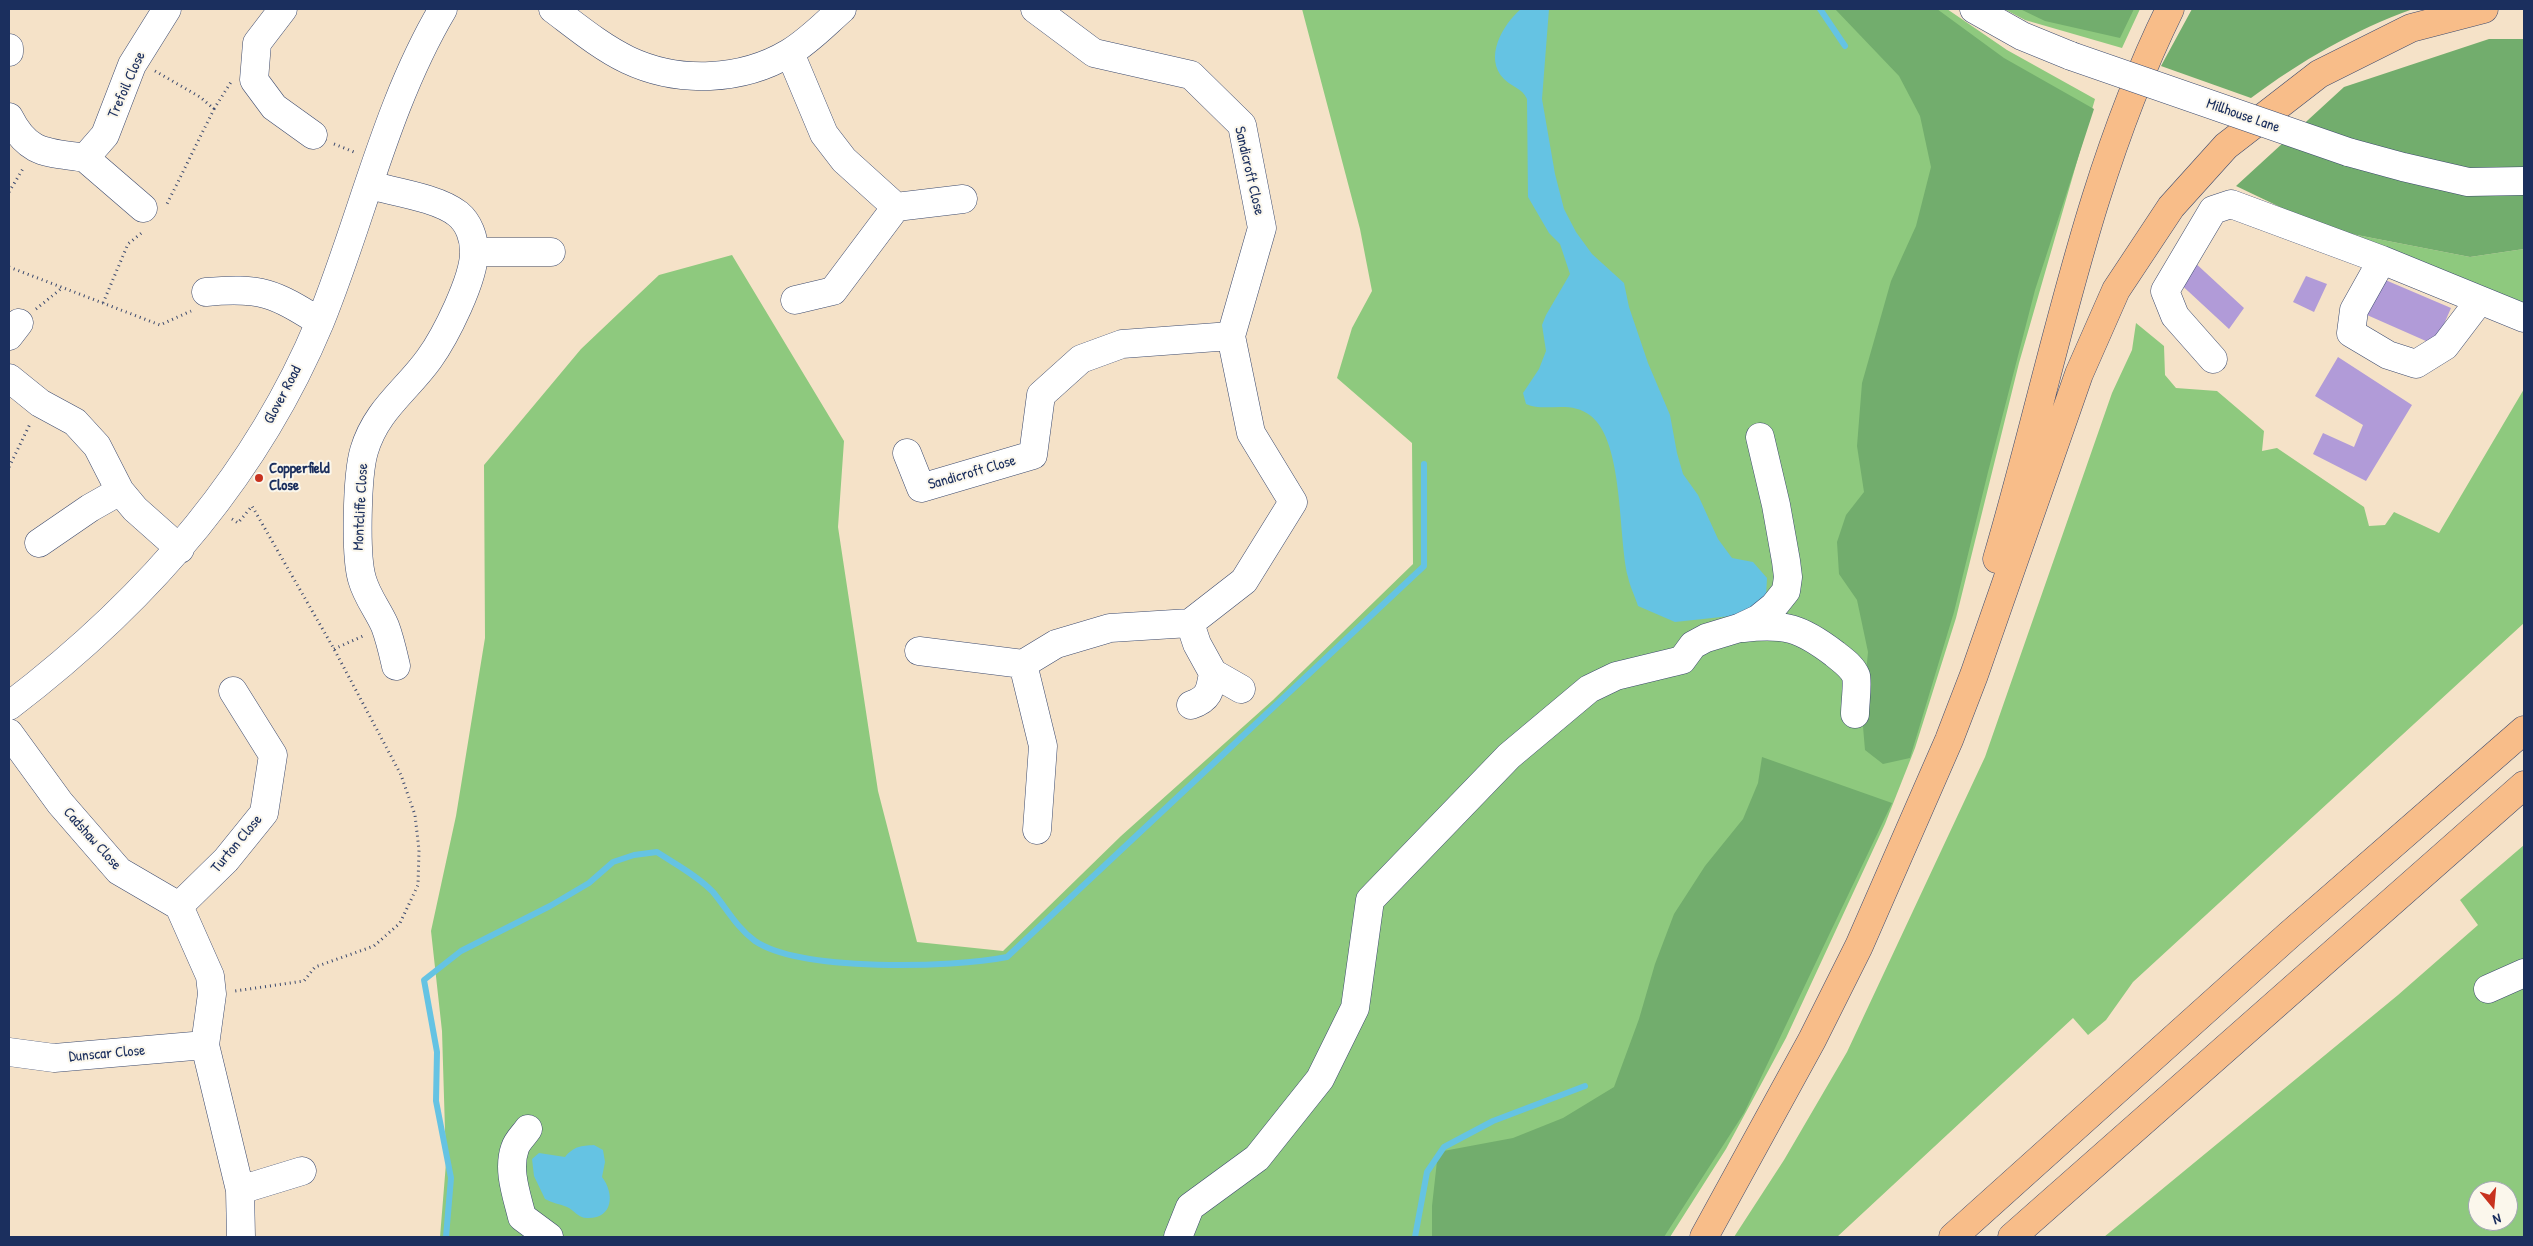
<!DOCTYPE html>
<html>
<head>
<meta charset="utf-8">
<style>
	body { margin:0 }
	#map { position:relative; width:2533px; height:1246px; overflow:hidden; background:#f5e2c8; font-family:"Patrick Hand",sans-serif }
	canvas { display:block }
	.frame { position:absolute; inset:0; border:10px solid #1b2f5e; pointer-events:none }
	.north { position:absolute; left:2468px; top:1181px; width:50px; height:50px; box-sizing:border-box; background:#fbf7ec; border:1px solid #a1a7b3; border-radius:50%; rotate:163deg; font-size:14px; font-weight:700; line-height:20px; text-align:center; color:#1b2f5e }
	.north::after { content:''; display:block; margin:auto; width:18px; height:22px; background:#c8321e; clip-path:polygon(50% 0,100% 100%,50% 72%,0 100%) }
</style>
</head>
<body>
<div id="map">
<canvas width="2533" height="1246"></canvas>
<div class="frame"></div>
<div class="north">N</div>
</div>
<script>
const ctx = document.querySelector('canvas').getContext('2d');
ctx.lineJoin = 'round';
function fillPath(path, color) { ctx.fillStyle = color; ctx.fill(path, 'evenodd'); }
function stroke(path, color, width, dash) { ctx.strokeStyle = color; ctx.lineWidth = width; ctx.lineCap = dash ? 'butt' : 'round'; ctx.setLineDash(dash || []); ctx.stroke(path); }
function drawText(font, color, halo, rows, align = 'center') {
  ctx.font = font + ' "Patrick Hand",sans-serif'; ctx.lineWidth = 4; ctx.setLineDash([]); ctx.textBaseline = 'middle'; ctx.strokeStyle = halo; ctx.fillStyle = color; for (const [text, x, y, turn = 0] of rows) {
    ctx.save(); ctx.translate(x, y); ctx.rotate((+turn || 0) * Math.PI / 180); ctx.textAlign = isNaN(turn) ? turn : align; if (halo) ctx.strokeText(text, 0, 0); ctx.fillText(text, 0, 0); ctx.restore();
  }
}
fillPath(new Path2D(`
	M 1302,9 L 1947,9 L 2007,50 L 2095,99 L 2019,363 L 1956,618 L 1915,748 L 1885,824 L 1786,1038 L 1726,1149 L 1670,1237 L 440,1237 L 446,1163 L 442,1031 L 431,931 L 456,816 L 485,638 L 484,465 L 581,349 L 659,275 L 732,255 L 844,441 L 838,527 L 878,791 L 917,942 L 1003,951 L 1121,836 L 1273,700 L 1413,564 L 1412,443 L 1337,378 L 1352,328 L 1372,291 L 1360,229 Z
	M 2004,9 L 2140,9 L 2122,48 L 2025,20 Z
	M 2326,229 L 2470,257 L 2524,249 L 2524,311 Z
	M 2136,323 L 2164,346 L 2165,375 L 2176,388 L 2217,391 L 2264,431 L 2262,451 L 2277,448 L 2364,507 L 2369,526 L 2385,525 L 2394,512 L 2439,533 L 2524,389 L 2524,623 L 2133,982 L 2106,1020 L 2088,1035 L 2073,1018 L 1837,1237 L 1734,1237 L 1784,1160 L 1847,1052 L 1985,757 L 2112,393 L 2132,350 Z
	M 2524,845 L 2524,1237 L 2104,1237 L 2398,995 L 2478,925 L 2460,900 ZM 2478,1191 L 2508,1191 L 2508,1221 L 2478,1221 Z`), '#8ec97e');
fillPath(new Path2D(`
	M 1835,9 L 1937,9 L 2004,58 L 2094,109 L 2035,290 L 1988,472 L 1954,612 L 1910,758 L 1883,764 L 1865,750 L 1862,715 L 1868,652 L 1857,600 L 1839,574 L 1837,542 L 1846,515 L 1864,492 L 1857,446 L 1862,383 L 1891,281 L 1916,226 L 1931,167 L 1920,116 L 1899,76 Z
	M 2020,9 L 2134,9 L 2120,38 L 2045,21 Z
	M 2192,9 L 2413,9 C 2354,30 2301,61 2251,98 L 2161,66 Z
	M 2489,39 L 2524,39 L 2524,249 L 2470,257 L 2326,229 L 2236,186 L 2344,87 Z
	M 1762,757 L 1892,803 L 1744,1113 L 1664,1237 L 1432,1237 L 1432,1206 L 1438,1152 L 1513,1138 L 1563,1118 L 1614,1087 L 1639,1019 L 1655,964 L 1674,914 L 1705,866 L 1743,819 L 1758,783 Z`), '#72ad6d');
fillPath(new Path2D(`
	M 1521,9 L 1549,9 L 1542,99 L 1555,174 L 1564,209 L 1576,232 L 1592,254 L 1624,283 L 1629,307 L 1648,363 L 1670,415 L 1677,453 L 1683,474 L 1698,495 L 1718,539 L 1732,558 L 1753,562 L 1767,578 L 1766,597 L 1749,614 L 1675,622 L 1638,606 C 1635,596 1630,587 1628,577 C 1618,537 1624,442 1591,416 C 1570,399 1546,413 1526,404 L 1523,393 L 1539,369 L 1546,351 L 1542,325 L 1546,315 L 1570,274 L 1560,244 L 1549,233 L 1528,197 L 1527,99 C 1522,88 1512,87 1504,79 C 1483,58 1503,24 1521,9 Z
	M 594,1145 L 603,1150 L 605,1162 L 602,1177 C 615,1194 613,1219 587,1218 C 578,1218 574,1210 567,1207 C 560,1204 552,1203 545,1199 L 534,1176 L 532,1159 L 539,1153 L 565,1157 C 574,1146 581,1146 594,1145 Z`), '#65c3e3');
stroke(new Path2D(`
	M 1820,9 L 1845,46
	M 446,1237 L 451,1178 L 436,1101 L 437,1052 L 424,980 L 461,951 L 550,906 L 589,883 L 613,862 L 634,855 L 657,852 C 675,864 698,876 713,892 C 727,909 737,928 755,941 C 801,972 952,968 1007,957 L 1424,566 L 1424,464
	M 1415,1237 L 1427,1172 L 1444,1147 L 1493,1121 L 1585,1086`), '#65c3e3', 6);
fillPath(new Path2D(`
	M 2192,260 L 2244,308 L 2229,329 L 2175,279 Z
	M 2306,276 L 2327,284 L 2314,312 L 2293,302 Z
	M 2383,279 L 2451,308 L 2435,345 L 2367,315 Z
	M 2338,357 L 2412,405 L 2366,481 L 2313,454 L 2323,433 L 2354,447 L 2363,425 L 2315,396 Z`), '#b19bd8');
const minor = new Path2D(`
	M 283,9 L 257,43 L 254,80 L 274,107 L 313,135
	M 553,9 C 577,27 601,47 628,60 C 679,84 742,81 789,53 C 809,41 825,24 842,9
	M 1974,9 L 2022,36 L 2071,56
	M 9,48 L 9,52
	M 790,53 L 824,134 L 844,160 L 896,207 L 833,291 L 795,300
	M 9,117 C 28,155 47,152 85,158 L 105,135 L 132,65 L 167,9
	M 2348,152 L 2403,167 L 2468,182 L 2524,181
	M 85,158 L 143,208
	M 369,185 C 395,192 438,198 458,214 C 469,223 474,238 474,251 C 475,278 445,337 429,359 C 406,391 376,410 364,451 C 357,475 355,555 362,579 C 367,597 378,610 385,626 C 390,639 393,653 396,666
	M 896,207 L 963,199
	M 475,252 L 551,252
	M 206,292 C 261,287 274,293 320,322
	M 2480,300 L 2445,346 L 2416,364 L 2388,355 L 2351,333 L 2354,310 L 2382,260 L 2524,318
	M 9,336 L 19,323
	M 2213,359 L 2175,316 L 2165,291 L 2213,210 L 2231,204 L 2382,260
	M 9,378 L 40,403 L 75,422 L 97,446 L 120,491 L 135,509 L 180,549
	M 907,453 L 921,488 L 1033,455 L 1041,395 L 1081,359 L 1122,344 L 1231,336
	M 39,543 L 90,508 L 120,491
	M 1190,623 L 1197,644 L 1213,673 L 1241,689
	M 1743,628 C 1785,623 1801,628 1835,654 C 1842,660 1852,666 1856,676 C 1858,684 1855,704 1855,714
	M 919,651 L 1023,664 L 1056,644 L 1110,628 L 1190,623 L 1244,581 L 1293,502 L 1251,433 L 1231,336 L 1262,228 L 1242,125 L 1191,75 L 1094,53 L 1035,9
	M 1023,664 L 1043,746 L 1037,830
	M 1191,705 C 1209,699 1210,691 1213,673
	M 9,706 C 143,604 255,478 320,322 C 362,219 386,105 443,9
	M 9,733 L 60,803 L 119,871 L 179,906 L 210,976 L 212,994 L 205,1045 L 240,1190 L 241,1237
	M 179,906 L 226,860 L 264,813 L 273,755 L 233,691
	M 2488,989 L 2524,973
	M 9,1052 L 54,1058 L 205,1045
	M 528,1129 C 524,1135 517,1141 515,1148 C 507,1170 517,1196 522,1217 L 549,1237
	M 240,1190 L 302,1171
	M 1178,1237 L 1190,1207 L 1257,1158 L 1320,1079 L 1355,1008 L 1370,900 L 1509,756 L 1589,689 L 1616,676 L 1682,660 L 1693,645 L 1706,638 L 1739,628 L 1758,619 L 1774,606 L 1786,591 L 1788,577 L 1786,561 L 1776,505 L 1760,437`);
const highway = new Path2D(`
	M 1997,559 C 2052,373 2084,184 2170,9
	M 1704,1237 L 1812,1040 L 1859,946 L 1949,740 L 1974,675 L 2079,374 L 2116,290 L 2171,207 L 2226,146 L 2319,74 L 2411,28 L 2484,9
	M 1953,1237 L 2289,935 L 2524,730
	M 2012,1237 L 2524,785`);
stroke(minor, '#3c4a6e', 29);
stroke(highway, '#3c4a6e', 29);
stroke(new Path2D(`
	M 155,71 L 200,97 L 214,109 L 167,204
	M 214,109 L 231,82
	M 334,144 L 354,152
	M 9,192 L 24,167
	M 9,267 L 160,325 L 191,311
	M 103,303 L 128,244 L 144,231
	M 36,309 L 62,288
	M 9,467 L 30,424
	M 232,519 L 238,523 L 252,506 L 334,649 L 401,775 L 415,815 L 419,850 L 418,885 L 400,923 L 374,946 L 315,967 L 304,981 L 235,991
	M 334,649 L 363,636`), '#3c4a6e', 3, [1, 4]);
stroke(minor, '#fff', 28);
stroke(highway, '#f8bd89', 28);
const minorBridge = new Path2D(`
	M 2071,56 L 2348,152`);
stroke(minorBridge, '#3c4a6e', 29, []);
stroke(minorBridge, '#fff', 28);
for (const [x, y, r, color] of [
	[259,478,5,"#c8321e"]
]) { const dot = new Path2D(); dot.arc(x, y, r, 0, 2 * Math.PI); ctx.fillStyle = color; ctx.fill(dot); stroke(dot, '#fbf7ec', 2); }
drawText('15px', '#1b2f5e', '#fbf7ec', [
	["Trefoil Close",127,85,-66],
	["Millhouse Lane",2243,116,19],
	["Sandicroft Close",1249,171,77],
	["Glover Road",283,395,-62],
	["Sandicroft Close",972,473,-16],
	["Montcliffe Close",361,507,-87],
	["Cadshaw Close",92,839,48],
	["Turton Close",237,844,-50],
	["Dunscar Close",107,1054,-5]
]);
drawText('bold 15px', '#1b2f5e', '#fbf7ec', [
	["Copperfield",269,469],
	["Close",269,486]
], 'left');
</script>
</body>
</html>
